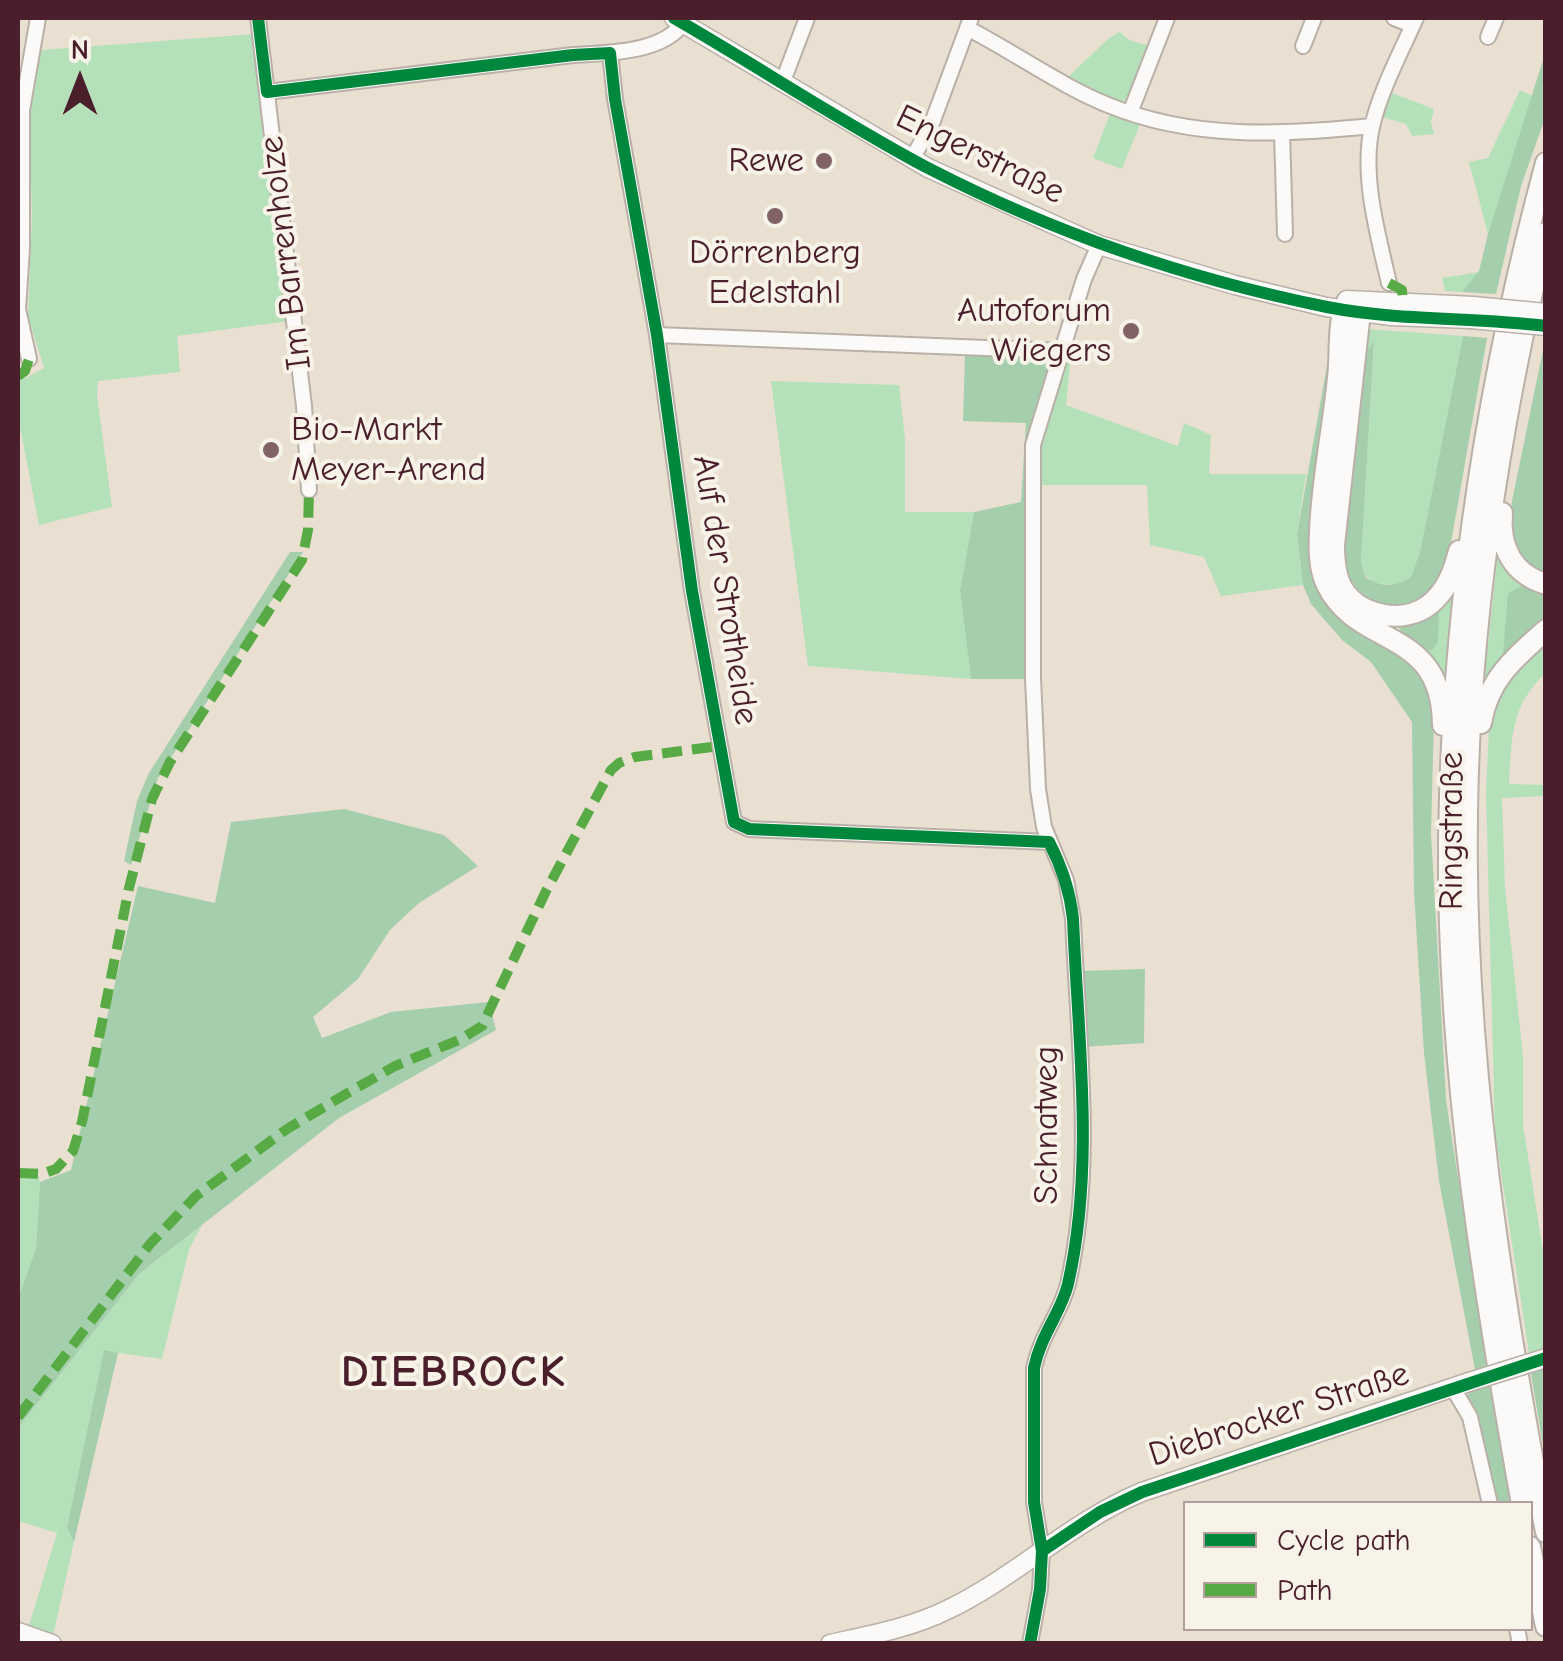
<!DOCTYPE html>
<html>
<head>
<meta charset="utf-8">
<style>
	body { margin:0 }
	#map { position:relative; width:1563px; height:1661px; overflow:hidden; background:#e9e0d2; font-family:"Comic Neue",sans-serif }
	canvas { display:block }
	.frame { position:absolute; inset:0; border:20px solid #4a1f2b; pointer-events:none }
	.legend { position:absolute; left:1183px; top:1501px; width:350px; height:130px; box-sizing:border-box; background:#f7f3e8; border:2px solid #b29e9c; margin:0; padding:12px 18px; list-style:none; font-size:30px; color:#4a1f2b }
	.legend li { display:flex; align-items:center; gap:20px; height:50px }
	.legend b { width:50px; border:2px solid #b29e9c }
	.north { position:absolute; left:30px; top:30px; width:100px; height:100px; -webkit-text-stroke:8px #f7f3e8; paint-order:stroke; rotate:0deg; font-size:28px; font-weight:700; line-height:40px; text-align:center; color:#4a1f2b }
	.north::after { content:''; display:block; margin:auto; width:35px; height:45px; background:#4a1f2b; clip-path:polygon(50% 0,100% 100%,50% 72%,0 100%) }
</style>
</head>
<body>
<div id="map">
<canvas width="1563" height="1661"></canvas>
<div class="frame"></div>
<ul class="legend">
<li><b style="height:12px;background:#00873e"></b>Cycle path</li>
<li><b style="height:12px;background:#57aa44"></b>Path</li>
</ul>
<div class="north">N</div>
</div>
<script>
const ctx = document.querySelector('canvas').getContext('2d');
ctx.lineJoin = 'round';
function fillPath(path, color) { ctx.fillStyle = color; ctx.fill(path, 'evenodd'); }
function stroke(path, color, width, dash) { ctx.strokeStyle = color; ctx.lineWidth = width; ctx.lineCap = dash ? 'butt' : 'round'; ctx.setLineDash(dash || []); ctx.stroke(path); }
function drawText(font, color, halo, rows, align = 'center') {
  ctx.font = font + ' "Comic Neue",sans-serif'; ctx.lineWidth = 8; ctx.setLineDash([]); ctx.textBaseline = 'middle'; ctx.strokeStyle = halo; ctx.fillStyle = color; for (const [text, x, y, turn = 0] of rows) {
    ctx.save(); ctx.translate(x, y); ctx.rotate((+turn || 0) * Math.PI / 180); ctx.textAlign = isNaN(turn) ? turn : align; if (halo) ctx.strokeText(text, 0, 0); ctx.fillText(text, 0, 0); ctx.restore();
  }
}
fillPath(new Path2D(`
	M 1120,32 L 1129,40 L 1150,46 L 1129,98 L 1119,103 L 1068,77 L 1110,37 Z
	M 255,34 L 289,321 L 177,336 L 180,372 L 98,381 L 97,395 L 112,507 L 39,525 L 18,417 L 18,376 L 26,378 L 44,368 L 28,316 L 32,216 L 29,115 L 41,50 Z
	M 1520,90 L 1533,96 L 1488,234 L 1469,162 L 1488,158 Z
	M 1392,93 L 1434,109 L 1431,122 L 1434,134 L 1412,136 L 1406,124 L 1382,117 Z
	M 1110,114 L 1140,124 L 1122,169 L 1093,158 Z
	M 1479,272 L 1462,292 L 1445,291 L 1442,278 Z
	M 1367,329 L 1463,336 L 1420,552 L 1411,577 C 1393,587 1383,588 1365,576 L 1361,560 L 1374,343 L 1364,355 Z
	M 1071,357 L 1066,405 L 1178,446 L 1184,423 L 1211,435 L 1209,474 L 1306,474 L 1297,534 L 1303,585 L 1221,596 L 1204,557 L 1150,545 L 1147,485 L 1039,485 L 1040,443 L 1067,358 Z
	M 771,381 L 899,385 L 905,439 L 905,512 L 974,512 L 960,591 L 971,679 L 808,666 Z
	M 1499,542 L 1544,592 L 1503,653 L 1525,638 L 1483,692 Z
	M 1453,584 L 1443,693 L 1415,648 Z
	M 1545,641 L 1545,673 C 1510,708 1512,737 1509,784 L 1545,785 L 1545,796 L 1502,798 L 1505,888 L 1523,1056 L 1523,1125 L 1546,1270 L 1545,1348 L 1529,1353 L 1495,1133 L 1486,793 L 1489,726 L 1502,686 Z
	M 18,1170 L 37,1172 L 40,1182 L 36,1248 L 18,1299 Z
	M 202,1225 L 189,1250 L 162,1359 L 104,1351 L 67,1527 L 74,1542 L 53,1636 L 28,1629 L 57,1533 L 18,1521 L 18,1428 L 139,1274 Z`), '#b4e1ba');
fillPath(new Path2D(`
	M 1545,54 L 1545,118 L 1521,186 L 1496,294 L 1462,292 L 1479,271 L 1488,234 Z
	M 1334,326 L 1311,542 L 1393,647 L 1424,675 L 1434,717 L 1431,833 L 1446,1100 L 1487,1366 L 1475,1370 L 1439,1181 L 1424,1053 L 1414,892 L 1412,722 L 1371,662 L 1342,640 L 1311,604 L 1303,585 L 1297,534 Z
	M 1463,336 L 1487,338 L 1446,571 C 1413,620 1363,619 1342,561 L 1364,355 L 1374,341 L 1361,560 L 1365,577 C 1384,588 1393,587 1411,577 L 1420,552 Z
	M 1545,340 L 1545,574 L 1529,567 L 1517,554 L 1509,533 L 1512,501 Z
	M 965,352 L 1047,356 L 1053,360 L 1040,403 L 1028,679 L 971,679 L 960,591 L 974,512 L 1021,502 L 1026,423 L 963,421 Z
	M 290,552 L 303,552 L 158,778 L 131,865 L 124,861 L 137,801 L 149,773 Z
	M 1522,586 L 1545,592 L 1545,623 L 1503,654 L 1508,593 Z
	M 1439,602 L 1438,642 L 1432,650 C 1411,647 1404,639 1395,620 Z
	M 344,809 L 444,835 L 478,866 L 419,903 L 390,930 L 358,979 L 313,1017 L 322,1038 L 391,1012 L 489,1002 L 496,1030 L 339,1118 L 139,1274 L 18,1428 L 18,1299 L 36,1248 L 40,1182 L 71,1170 L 138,886 L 215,903 L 231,822 Z
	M 1145,969 L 1144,1043 L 1083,1047 L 1080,971 Z
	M 104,1350 L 118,1353 L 74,1542 L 67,1527 Z
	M 1545,1369 L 1546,1369 L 1545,1458 L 1531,1373 Z
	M 1491,1386 L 1512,1503 L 1496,1503 L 1464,1398 L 1472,1391 Z`), '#a5ceac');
const minor = new Path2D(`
	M 258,18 L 304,406 L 309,490
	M 1394,18 L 1412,25
	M 967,28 C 1014,52 1059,85 1108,105 C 1193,140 1283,135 1372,126
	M 1488,37 L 1496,18
	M 1303,46 L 1314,18
	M 610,53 L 615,99 L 657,335 L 692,591 L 734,822 L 749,829 L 1049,842
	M 783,81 L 807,18
	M 267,92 L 573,55 C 607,53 663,53 683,23
	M 1130,113 L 1167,18
	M 1282,133 L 1285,234
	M 912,159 L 932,123 L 971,18
	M 1389,283 C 1378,235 1361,176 1372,127 C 1380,91 1401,52 1416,18
	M 657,335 L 1062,351
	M 29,359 L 18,309 L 22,248 L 22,110 L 38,18
	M 1453,1388 L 1470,1417 L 1490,1504
	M 1517,1628 L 1520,1644
	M 1030,1644 L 1040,1589 L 1042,1551 L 1034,1502 L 1034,1368 C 1041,1334 1061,1313 1068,1284 C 1095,1165 1078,1040 1073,919 L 1066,880 L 1044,827 L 1038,789 L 1033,678 L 1033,445 L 1084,279 L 1099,245`);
const major = new Path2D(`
	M 674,18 L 928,168 L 1099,245 L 1235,285 L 1326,307 L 1391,316 L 1471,319
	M 1347,300 L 1473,306
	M 18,1632 L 52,1644
	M 830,1644 C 871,1635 911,1628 949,1609 C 1017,1576 1072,1521 1142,1492 L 1469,1382`);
const highway = new Path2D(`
	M 1546,233 C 1500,422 1470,615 1467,810 C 1463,1053 1501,1294 1546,1532
	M 1502,513 C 1499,546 1512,574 1546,584
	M 1481,723 C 1488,680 1514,658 1546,630
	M 1443,725 C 1442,626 1358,649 1327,585 C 1319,569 1319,549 1320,531 C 1322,480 1333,429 1338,378 C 1341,355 1337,323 1347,302 L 1357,303 L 1360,312 L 1334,545 C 1334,561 1335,578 1344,591 C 1362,617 1404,624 1429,605 C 1447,591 1454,571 1459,551
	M 1522,1504 C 1480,1271 1442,1034 1450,797 C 1456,583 1490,370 1546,163
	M 1530,1547 L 1546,1626`);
stroke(minor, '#b9b0a8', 18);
stroke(major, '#b9b0a8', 21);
stroke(highway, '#b9b0a8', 24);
stroke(minor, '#fcfaf8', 14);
stroke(major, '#fcfaf8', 18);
stroke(highway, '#fcfaf8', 20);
const majorBridge = new Path2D(`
	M 1473,306 L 1546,313
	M 1471,319 L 1546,326
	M 1469,1382 L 1546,1358`);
stroke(majorBridge, '#b9b0a8', 21, []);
stroke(majorBridge, '#fcfaf8', 18);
stroke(new Path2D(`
	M 1389,283 L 1402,290 L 1403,303
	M 18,376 L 25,371 L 29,359
	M 18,1173 L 42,1174 L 56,1169 L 73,1151 L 82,1122 L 129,888 L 152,799 L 170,762 L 302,560 L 308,530 L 309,490
	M 18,1417 L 150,1244 L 196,1196 L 287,1129 L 346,1094 L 395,1066 L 461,1039 L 482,1026 L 546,891 L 611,770 L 619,763 L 635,757 L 719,746`), '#57aa44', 10, [20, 10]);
stroke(new Path2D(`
	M 258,18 L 267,92 L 573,55 L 610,53 L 615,99 L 657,335 L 692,591 L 734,822 L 749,829 L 1049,842 C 1062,867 1070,891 1073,919 C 1078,1040 1095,1165 1068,1284 C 1061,1313 1041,1334 1034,1368 L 1034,1502 L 1042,1551 L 1040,1589 L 1030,1644
	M 674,18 C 759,67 841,122 928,168 C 1054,233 1188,279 1327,307 C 1399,321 1473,317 1546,326
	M 1042,1551 L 1100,1512 L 1142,1492 L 1546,1358`), '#00873e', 12);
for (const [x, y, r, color] of [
	[824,161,10,"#826365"],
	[775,216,10,"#826365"],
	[1131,331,10,"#826365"],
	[271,450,10,"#826365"]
]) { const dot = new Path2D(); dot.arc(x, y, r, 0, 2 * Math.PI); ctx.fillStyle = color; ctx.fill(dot); stroke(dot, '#f7f3e8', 4); }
drawText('35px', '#4a1f2b', '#f7f3e8', [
	["Engerstraße",980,155,26],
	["Im Barrenholze",286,253,-97],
	["Auf der Strotheide",725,590,81],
	["Ringstraße",1452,831,-90],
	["Schnatweg",1047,1125,-90],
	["Diebrocker Straße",1279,1415,-18]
]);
drawText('35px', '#4a1f2b', '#f7f3e8', [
	["Rewe",804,161],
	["Dörrenberg",775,253,"center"],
	["Edelstahl",775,293,"center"],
	["Autoforum",1111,311],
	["Wiegers",1111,351],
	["Bio-Markt",291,430,"left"],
	["Meyer-Arend",291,470,"left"]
], 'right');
ctx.letterSpacing = '2.5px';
drawText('bold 45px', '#4a1f2b', '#f7f3e8', [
	["DIEBROCK",454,1373]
]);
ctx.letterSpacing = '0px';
</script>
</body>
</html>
